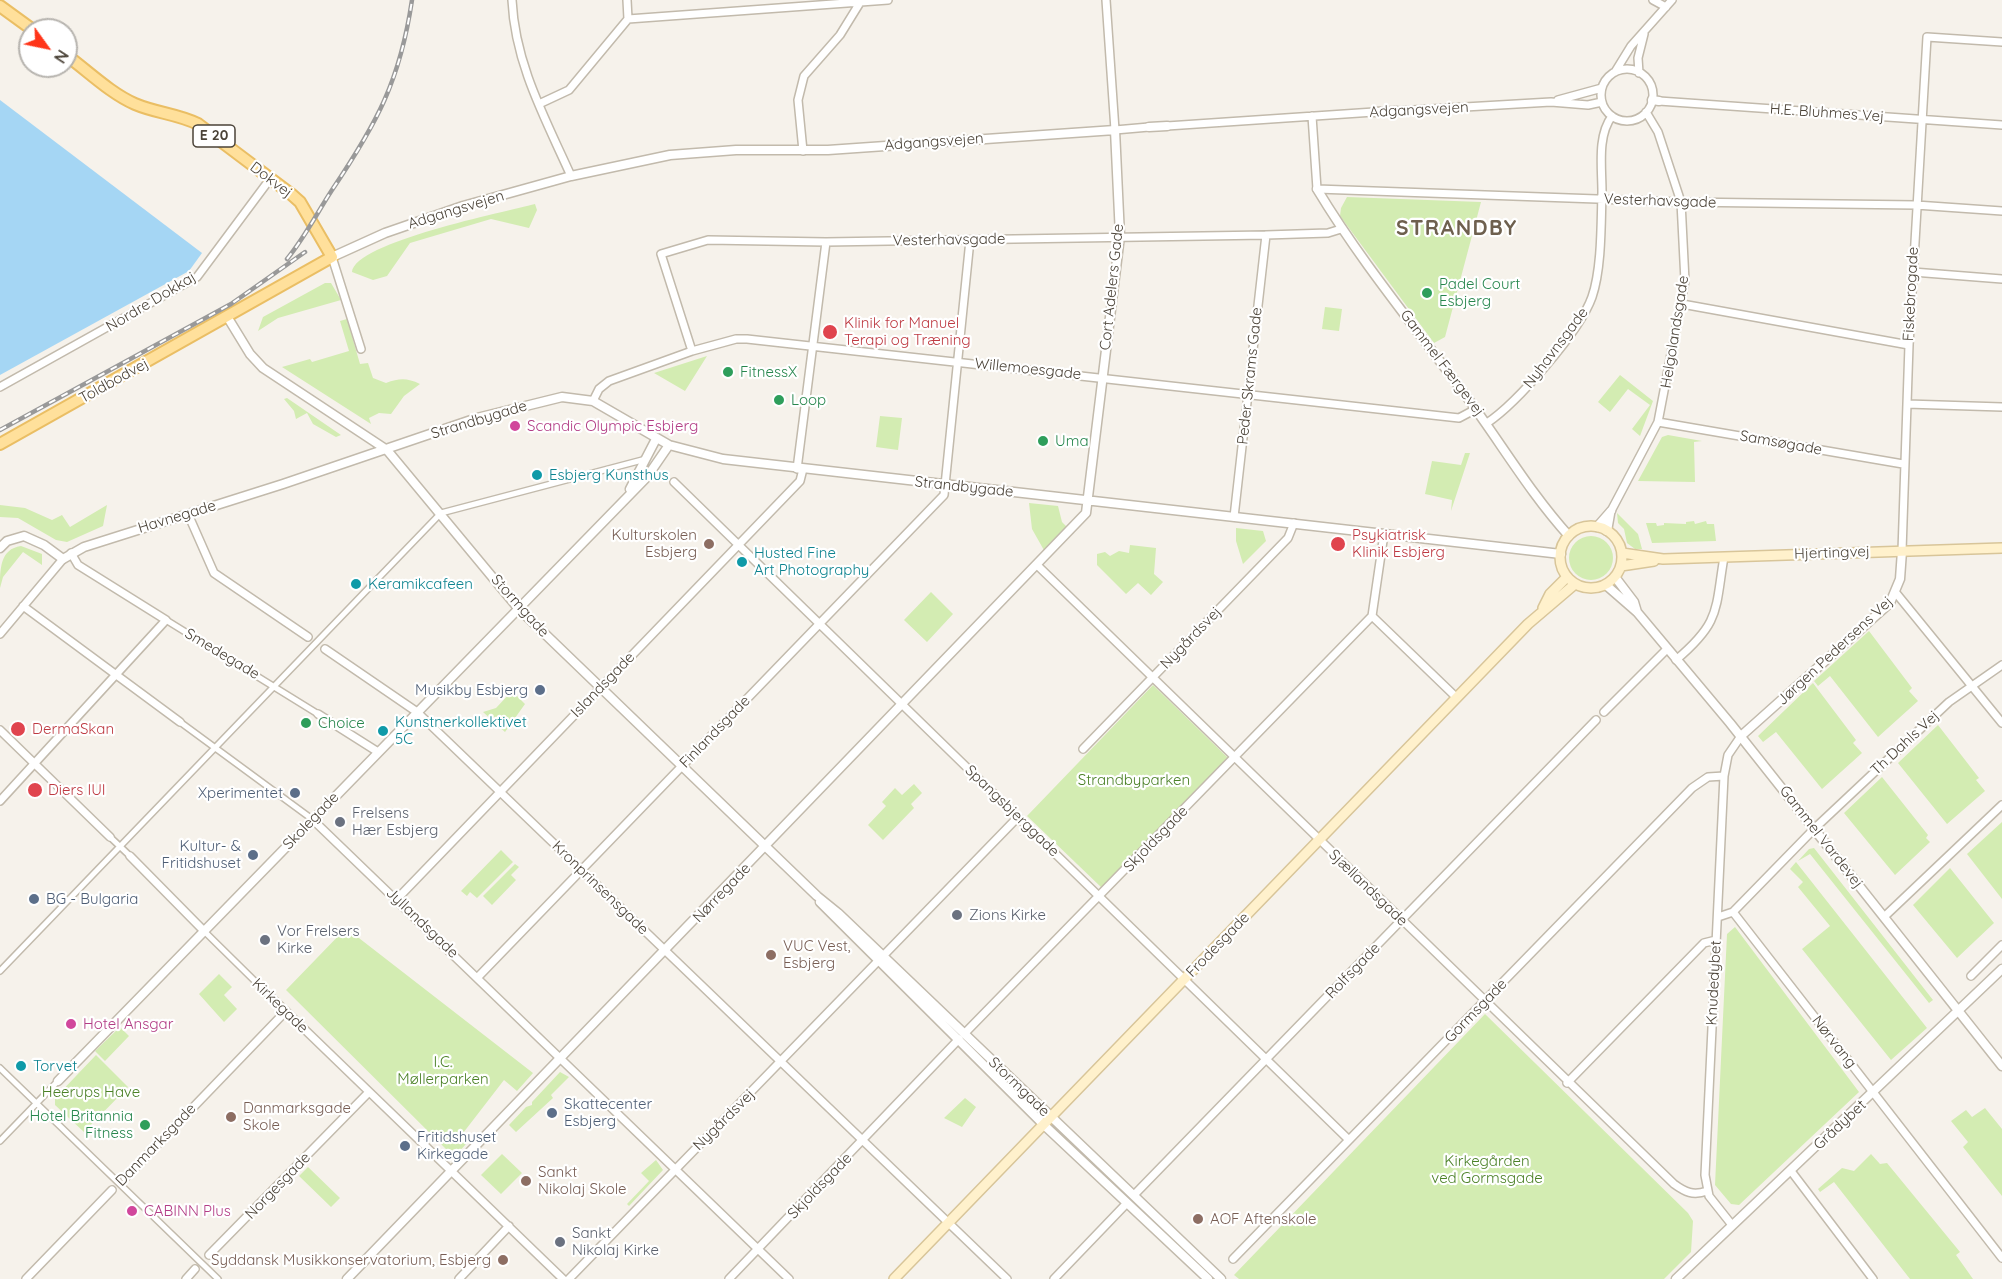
<!DOCTYPE html>
<html>
<head>
<meta charset="utf-8">
<style>
	body { margin:0 }
	#map { position:relative; width:2002px; height:1279px; overflow:hidden; background:#f6f2eb; font-family:Quicksand,sans-serif }
	canvas { display:block }
	.north { position:absolute; left:18px; top:18px; width:60px; height:60px; box-sizing:border-box; background:#fff; border:2px solid #b7b4af; border-radius:50%; rotate:123deg; font-size:16px; font-weight:700; line-height:24px; text-align:center; color:#4b4338 }
	.north::after { content:''; display:block; margin:auto; width:21px; height:27px; background:#ff3519; clip-path:polygon(50% 0,100% 100%,50% 72%,0 100%) }
</style>
</head>
<body>
<div id="map">
<canvas width="2002" height="1279"></canvas>
<div class="north">N</div>
</div>
<script>
const ctx = document.querySelector('canvas').getContext('2d');
ctx.lineJoin = 'round';
function fillPath(path, color) { ctx.fillStyle = color; ctx.fill(path, 'evenodd'); }
function stroke(path, color, width, dash) { ctx.strokeStyle = color; ctx.lineWidth = width; ctx.lineCap = dash ? 'butt' : 'round'; ctx.setLineDash(dash || []); ctx.stroke(path); }
function drawText(font, color, halo, rows, align = 'center') {
  ctx.font = font + ' Quicksand,sans-serif'; ctx.lineWidth = 4.5; ctx.setLineDash([]); ctx.textBaseline = 'middle'; ctx.strokeStyle = halo; ctx.fillStyle = color; for (const [text, x, y, turn = 0] of rows) {
    ctx.save(); ctx.translate(x, y); ctx.rotate((+turn || 0) * Math.PI / 180); ctx.textAlign = isNaN(turn) ? turn : align; if (halo) ctx.strokeText(text, 0, 0); ctx.fillText(text, 0, 0); ctx.restore();
  }
}
fillPath(new Path2D(`
	M 1347,197 L 1481,202 L 1445,337 L 1434,343 L 1340,216 L 1341,208 Z
	M 535,204 L 537,210 L 529,228 L 491,219 L 410,243 L 387,276 L 373,280 L 352,272 C 355,242 505,212 535,204 Z
	M 325,283 L 331,283 L 341,300 L 278,318 L 258,331 L 263,317 Z
	M 1325,307 L 1342,309 L 1339,331 L 1322,329 Z
	M 347,319 L 360,364 L 368,363 L 373,378 L 386,383 C 400,378 407,378 420,384 L 404,396 L 391,414 L 379,413 L 369,418 L 371,424 L 282,367 L 310,359 L 312,362 L 349,351 L 340,321 Z
	M 707,356 L 685,391 L 654,373 Z
	M 1620,375 L 1653,401 L 1640,436 L 1632,429 L 1650,405 L 1628,389 L 1610,412 L 1598,402 Z
	M 287,398 L 341,435 L 336,437 L 313,424 L 307,413 L 296,419 L 294,411 L 284,399 Z
	M 880,416 L 902,418 L 898,450 L 876,447 Z
	M 1668,435 L 1702,441 L 1694,442 L 1695,482 L 1638,481 L 1662,437 Z
	M 1465,453 L 1470,453 L 1451,511 L 1452,500 L 1425,494 L 1432,461 L 1461,465 Z
	M 1029,503 L 1058,506 L 1062,522 L 1069,529 L 1045,552 L 1032,529 Z
	M 0,505 L 25,508 L 52,520 L 62,515 L 70,527 L 107,505 L 103,526 L 67,542 L 56,540 L 18,518 L 0,517 Z
	M 1617,513 L 1638,534 L 1642,549 L 1635,549 L 1627,543 L 1624,529 L 1618,523 Z
	M 1694,521 L 1695,524 L 1706,521 L 1707,524 L 1714,524 L 1716,541 L 1652,543 L 1646,523 L 1656,523 L 1657,526 L 1664,525 L 1664,523 L 1686,524 L 1686,522 Z
	M 1236,528 L 1263,531 L 1266,541 L 1243,564 L 1236,541 Z
	M1569 558a22 22 0 1 1 44 0a22 22 0 1 1-44 0Z
	M 1130,545 L 1156,548 L 1154,574 L 1163,582 L 1151,595 L 1138,583 L 1126,594 L 1097,565 L 1097,554 L 1105,552 L 1110,556 L 1119,551 L 1129,553 Z
	M 21,546 L 42,554 L 42,565 L 23,552 L 3,577 L 0,588 C 0,569 0,549 21,546 Z
	M 931,592 L 953,614 L 927,642 L 904,620 Z
	M 1869,631 L 1912,688 L 1909,691 L 1918,701 L 1878,737 L 1830,676 L 1818,686 L 1814,681 Z
	M 1813,683 L 1856,740 L 1853,743 L 1862,753 L 1822,789 L 1776,732 L 1763,742 L 1758,736 Z
	M 1153,685 L 1228,758 L 1102,888 L 1027,816 Z
	M 512,691 L 525,704 L 505,732 L 483,712 L 496,708 Z
	M 1938,725 L 1979,778 L 1976,780 L 1985,791 L 1947,824 L 1898,763 Z
	M 1882,777 L 1928,835 L 1926,838 L 1930,842 L 1895,875 L 1844,813 Z
	M 914,784 L 922,793 L 911,804 L 914,808 L 883,840 L 868,825 L 886,806 L 882,802 L 895,788 L 902,795 Z
	M 2002,822 L 2002,899 L 1967,854 Z
	M 1814,848 L 1933,1000 L 1929,1003 L 1810,854 L 1798,861 L 1809,849 Z
	M 501,850 L 513,862 L 477,898 L 470,892 L 467,896 L 461,891 Z
	M 1796,862 L 1927,1028 L 1891,1060 L 1802,949 L 1830,926 L 1798,887 L 1803,882 L 1790,869 Z
	M 515,864 L 519,867 L 511,875 L 516,880 L 492,905 L 483,896 Z
	M 1950,868 L 1994,923 L 1957,958 L 1913,905 Z
	M 1735,927 L 1859,1092 L 1739,1205 L 1731,1204 L 1715,1185 L 1727,934 Z
	M 346,928 L 533,1073 L 517,1091 L 504,1080 L 460,1137 L 467,1143 L 454,1157 L 286,990 Z
	M 219,974 L 232,987 L 224,995 L 237,1009 L 224,1022 L 199,994 Z
	M 1485,1014 L 1688,1213 L 1693,1221 L 1691,1252 L 1664,1279 L 1239,1279 L 1234,1275 Z
	M 120,1027 L 129,1036 L 105,1061 L 95,1051 Z
	M 96,1055 L 128,1087 L 84,1132 L 55,1105 L 55,1098 Z
	M 560,1072 L 569,1077 L 551,1095 L 553,1098 L 516,1132 L 509,1125 L 526,1107 L 532,1105 L 532,1102 Z
	M 965,1098 L 976,1107 L 962,1127 L 944,1118 Z
	M 1985,1108 L 2002,1129 L 2002,1196 L 1963,1147 L 1968,1142 L 1951,1121 L 1966,1110 L 1972,1117 Z
	M 502,1154 L 522,1173 L 501,1194 L 481,1175 Z
	M 1871,1154 L 1880,1164 L 1887,1163 L 1960,1252 L 1956,1255 L 1973,1279 L 1910,1279 L 1834,1182 L 1820,1192 L 1818,1189 L 1842,1168 L 1854,1171 Z
	M 656,1160 L 663,1170 L 629,1206 L 627,1204 L 649,1181 L 641,1173 Z
	M 308,1167 L 340,1198 L 331,1207 L 299,1176 Z`), '#d3ecb2');
fillPath(new Path2D(`
	M 0,100 L 202,253 L 189,271 L 0,375 Z`), '#a5d6f4');
const pedestrian = new Path2D(`
	M 166,620 L 318,714
	M 180,722 L 312,819
	M 110,837 L 130,856
	M 204,931 L 269,995
	M 0,971 L 441,513 L 646,459
	M 0,1068 L 218,1279
	M 0,1141 L 58,1081`);
const minor = new Path2D(`
	M 512,0 C 515,64 545,118 571,176
	M 627,0 L 628,19
	M 1106,0 L 1115,130 L 1149,127
	M 1653,0 L 1666,7
	M 628,19 L 888,0
	M1601 95a26 26 0 1 1 52 0a26 26 0 1 1-52 0Z
	M 1615,72 L 1631,46 L 1672,0
	M 1639,73 L 1638,58 L 1644,34
	M 1558,100 L 1602,88
	M 1659,101 L 2002,125
	M 539,104 L 569,90 L 628,19
	M 1396,111 L 1551,102 L 1588,105 L 1602,102
	M 1312,116 L 1317,189 L 1681,202 L 1916,205 L 2002,211
	M 1167,126 L 1374,112
	M 803,151 L 798,100 L 804,76 L 840,35 L 861,1
	M 332,257 L 361,349
	M 1913,272 L 2002,279
	M 1682,304 L 1909,345
	M 692,351 L 661,254 L 708,240 L 826,242 L 1266,235 L 1328,233 L 1341,229
	M 0,387 L 197,277 L 270,179
	M 593,401 L 599,389 L 609,381 L 692,351 L 736,339 L 747,339 L 1459,418 L 1476,409
	M 1907,404 L 2002,407
	M 1658,422 L 1903,464
	M 1487,423 C 1517,403 1580,331 1592,297 C 1602,268 1601,222 1602,192 C 1602,167 1597,136 1612,116
	M 797,469 L 826,242
	M 674,482 L 1349,1140
	M 1611,511 L 1658,422 L 1685,281 L 1681,202 L 1658,132 L 1646,112
	M 188,514 L 214,573 L 308,637
	M 1234,517 L 1266,235
	M 1384,534 L 1372,616 L 1457,698
	M 1902,551 L 1909,345 L 1927,37 L 2002,42
	M 1037,565 L 1674,1184 C 1685,1192 1693,1196 1707,1191
	M 1896,593 L 2002,723
	M 23,606 L 180,722
	M 0,634 L 63,559
	M 325,649 L 417,712 L 1007,1279
	M 1676,660 C 1721,622 1715,610 1724,557
	M 1604,712 L 1667,649
	M 318,714 L 378,752
	M 0,730 L 110,837
	M 1083,749 L 1288,538 L 1294,523
	M 0,801 L 166,620 L 78,565 L 71,553
	M 312,819 L 789,1279
	M 130,856 L 204,931
	M 397,899 L 800,481 L 803,469
	M 1733,912 L 2002,1258
	M 1718,917 L 1733,912 L 1815,828 L 1949,702 L 2002,665
	M 1884,917 L 2002,805
	M 883,956 L 1018,817
	M 1971,976 L 2002,945
	M 478,977 L 944,495 L 970,240
	M 269,995 L 563,1279
	M 964,1034 L 1372,616
	M 1567,1083 L 1704,943 L 1716,940
	M 1791,1171 L 1873,1279
	M 125,1178 L 286,1011
	M 1134,1195 L 1596,720
	M 1732,1225 L 1709,1196 L 1705,1175 L 1724,776 L 1728,755 L 1741,736
	M 209,1255 L 369,1092
	M 1233,1259 L 1692,788 L 1708,777 L 1724,776
	M 26,1279 L 112,1190
	M 186,1279 L 195,1269
	M 459,1279 L 509,1226
	M 569,1279 L 878,961
	M 729,1279 L 959,1039
	M 1054,1279 L 1126,1204`);
const tertiary = new Path2D(`
	M 1652,100 L 1659,101
	M 1374,112 L 1396,111
	M 1149,127 L 1167,126
	M 1317,189 C 1361,262 1416,328 1466,396 C 1501,443 1530,493 1569,536
	M 332,257 L 385,233 L 463,206 L 571,176 L 670,155 L 736,150 L 828,150 L 1115,130 L 1120,236 L 1086,513 L 347,1279
	M 228,318 L 250,354 L 263,368 L 387,450 L 518,608 L 817,896 L 838,913 L 1221,1279
	M 630,489 L 656,439
	M 1597,527 L 1611,511
	M 1607,531 L 1610,514
	M 0,548 L 7,541 L 24,536 L 44,545 L 63,559 L 84,547 L 283,484 L 477,418 L 562,397 L 593,401 L 669,445 L 723,459 L 1561,554
	M 1615,577 L 1634,602 L 1637,612
	M 1606,585 L 1637,612 L 1730,723 L 2002,1066
	M 1741,736 L 1890,603 L 1900,579 L 1902,551
	M 820,902 L 1044,1125 L 1208,1279
	M 58,1081 L 647,477 L 669,445
	M 1676,1279 L 2002,969`);
const secondary = new Path2D(`
	M1560 557a31 31 0 1 1 62 0a31 31 0 1 1-62 0Z
	M 1622,553 L 1663,559 L 2002,548
	M 1621,566 L 1654,561
	M 1543,608 L 1550,594 L 1567,577
	M 894,1279 L 1528,624 L 1575,584`);
const primary = new Path2D(`
	M 0,6 L 33,30
	M 0,444 L 332,257 L 300,202 L 291,194 L 198,124 C 178,114 156,113 135,104 C 110,93 88,71 66,55`);
stroke(pedestrian, '#c2baac', 8);
stroke(minor, '#c2baac', 10);
stroke(tertiary, '#c2baac', 11);
stroke(secondary, '#d8c599', 12);
stroke(primary, '#eabe64', 14);
stroke(pedestrian, '#fff', 5);
stroke(minor, '#fff', 7);
stroke(tertiary, '#fff', 8);
stroke(secondary, '#fff1cc', 9);
stroke(primary, '#ffe09b', 10);
const rail = new Path2D(`
	M 287,259 C 305,237 317,213 332,190 C 377,123 400,81 412,0
	M 0,430 L 231,304 L 305,252`);
stroke(rail, '#999', 4.5);
stroke(rail, '#fff', 2, [7]);
for (const [x, y, r, color] of [
	[1427,293,6,"#2e9e5b"],
	[830,332,8,"#e0444e"],
	[728,372,6,"#2e9e5b"],
	[779,400,6,"#2e9e5b"],
	[515,426,6,"#d1479c"],
	[1043,441,6,"#2e9e5b"],
	[537,475,6,"#0f9aa8"],
	[709,544,6,"#8d6e63"],
	[1338,544,8,"#e0444e"],
	[742,562,6,"#0f9aa8"],
	[356,584,6,"#0f9aa8"],
	[540,690,6,"#5c6f8a"],
	[306,723,6,"#2e9e5b"],
	[18,729,8,"#e0444e"],
	[383,731,6,"#0f9aa8"],
	[35,790,8,"#e0444e"],
	[295,793,6,"#5c6f8a"],
	[340,822,6,"#6b7280"],
	[253,855,6,"#5c6f8a"],
	[34,899,6,"#5c6f8a"],
	[957,915,6,"#6b7280"],
	[265,940,6,"#6b7280"],
	[771,955,6,"#8d6e63"],
	[71,1024,6,"#d1479c"],
	[21,1066,6,"#0f9aa8"],
	[552,1113,6,"#5c6f8a"],
	[231,1117,6,"#8d6e63"],
	[145,1125,6,"#2e9e5b"],
	[405,1146,6,"#5c6f8a"],
	[526,1181,6,"#8d6e63"],
	[132,1211,6,"#d1479c"],
	[1198,1219,6,"#8d6e63"],
	[560,1242,6,"#6b7280"],
	[503,1260,6,"#8d6e63"]
]) { const dot = new Path2D(); dot.arc(x, y, r, 0, 2 * Math.PI); ctx.fillStyle = color; ctx.fill(dot); stroke(dot, '#fff', 2); }
for (const [x, y, w] of [
	[214,136,42]
]) { const box = new Path2D(); box.roundRect(x - w / 2, y - 11, w, 22, 4.5); ctx.fillStyle = '#fff'; ctx.fill(box); stroke(box, '#4b4338', 1.5); }
drawText('bold 14px', '#4b4338', null, [
	["E 20",214,136]
]);
drawText('15px', '#4b4338', '#fff', [
	["Adgangsvejen",1419,110,-3],
	["H.E. Bluhmes Vej",1827,113,4],
	["Adgangsvejen",934,142,-4],
	["Dokvej",271,180,37],
	["Vesterhavsgade",1660,201,2],
	["Adgangsvejen",456,210,-17],
	["Vesterhavsgade",949,240,-1],
	["Cort Adelers Gade",1112,287,-84],
	["Fiskebrogade",1911,294,-87],
	["Nordre Dokkaj",151,302,-31],
	["Helgolandsgade",1675,332,-81],
	["Nyhavnsgade",1556,348,-53],
	["Gammel Færgevej",1442,363,53],
	["Willemoesgade",1028,369,6],
	["Peder Skrams Gade",1250,376,-84],
	["Toldbodvej",114,381,-29],
	["Strandbygade",479,420,-17],
	["Samsøgade",1781,443,10],
	["Strandbygade",964,487,6],
	["Havnegade",177,517,-17],
	["Hjertingvej",1832,553,-2],
	["Stormgade",520,606,48],
	["Nygårdsvej",1191,638,-46],
	["Jørgen Pedersens Vej",1835,651,-43],
	["Smedegade",222,654,31],
	["Islandsgade",603,685,-46],
	["Finlandsgade",715,732,-46],
	["Th Dahls Vej",1905,743,-43],
	["Spangsbjerggade",1012,811,44],
	["Skolegade",311,821,-46],
	["Gammel Vardevej",1821,837,52],
	["Skjoldsgade",1156,839,-46],
	["Kronprinsensgade",600,888,44],
	["Sjællandsgade",1368,888,44],
	["Nørregade",722,893,-46],
	["Jyllandsgade",422,923,44],
	["Frodesgade",1218,945,-46],
	["Rolfsgade",1353,971,-46],
	["Knudedybet",1714,983,-87],
	["Kirkegade",280,1006,44],
	["Gormsgade",1476,1011,-46],
	["Nørvang",1834,1042,52],
	["Stormgade",1019,1087,44],
	["Nygårdsvej",724,1120,-45],
	["Grådybet",1840,1125,-43],
	["Danmarksgade",156,1145,-46],
	["Norgesgade",278,1186,-46],
	["Skjoldsgade",820,1186,-46]
]);
drawText('15px', '#27864d', '#fff', [
	["Padel Court",1439,284],
	["Esbjerg",1439,301],
	["FitnessX",740,372],
	["Loop",791,400],
	["Uma",1055,441],
	["Choice",318,723],
	["Hotel Britannia",133,1116,"right"],
	["Fitness",133,1133,"right"]
], 'left');
drawText('15px', '#be3a42', '#fff', [
	["Klinik for Manuel",844,323],
	["Terapi og Træning",844,340],
	["Psykiatrisk",1352,535],
	["Klinik Esbjerg",1352,552],
	["DermaSkan",32,729],
	["Diers IUI",48,790]
], 'left');
drawText('15px', '#b23c85', '#fff', [
	["Scandic Olympic Esbjerg",527,426],
	["Hotel Ansgar",83,1024],
	["CABINN Plus",144,1211]
], 'left');
drawText('15px', '#0d838f', '#fff', [
	["Esbjerg Kunsthus",549,475],
	["Husted Fine",754,553],
	["Art Photography",754,570],
	["Keramikcafeen",368,584],
	["Kunstnerkollektivet",395,722],
	["5C",395,739],
	["Torvet",33,1066]
], 'left');
drawText('15px', '#785e54', '#fff', [
	["Kulturskolen",697,535,"right"],
	["Esbjerg",697,552,"right"],
	["VUC Vest,",783,946],
	["Esbjerg",783,963],
	["Danmarksgade",243,1108],
	["Skole",243,1125],
	["Sankt",538,1172],
	["Nikolaj Skole",538,1189],
	["AOF Aftenskole",1210,1219],
	["Syddansk Musikkonservatorium, Esbjerg",491,1260,"right"]
], 'left');
drawText('15px', '#4e5e75', '#fff', [
	["Musikby Esbjerg",528,690],
	["Xperimentet",283,793],
	["Kultur- &",241,846],
	["Fritidshuset",241,863],
	["BG - Bulgaria",46,899,"left"],
	["Skattecenter",564,1104,"left"],
	["Esbjerg",564,1121,"left"],
	["Fritidshuset",417,1137,"left"],
	["Kirkegade",417,1154,"left"]
], 'right');
drawText('15px', '#4b8127', '#fff', [
	["Strandbyparken",1134,780],
	["I.C.",443,1062],
	["Møllerparken",443,1079],
	["Heerups Have",91,1092],
	["Kirkegården",1487,1161],
	["ved Gormsgade",1487,1178]
]);
drawText('15px', '#5b616d', '#fff', [
	["Frelsens",352,813],
	["Hær Esbjerg",352,830],
	["Zions Kirke",969,915],
	["Vor Frelsers",277,931],
	["Kirke",277,948],
	["Sankt",572,1233],
	["Nikolaj Kirke",572,1250]
], 'left');
ctx.letterSpacing = '1.5px';
drawText('bold 21px', '#6e604e', '#fff', [
	["STRANDBY",1457,229]
]);
ctx.letterSpacing = '0px';
</script>
</body>
</html>
